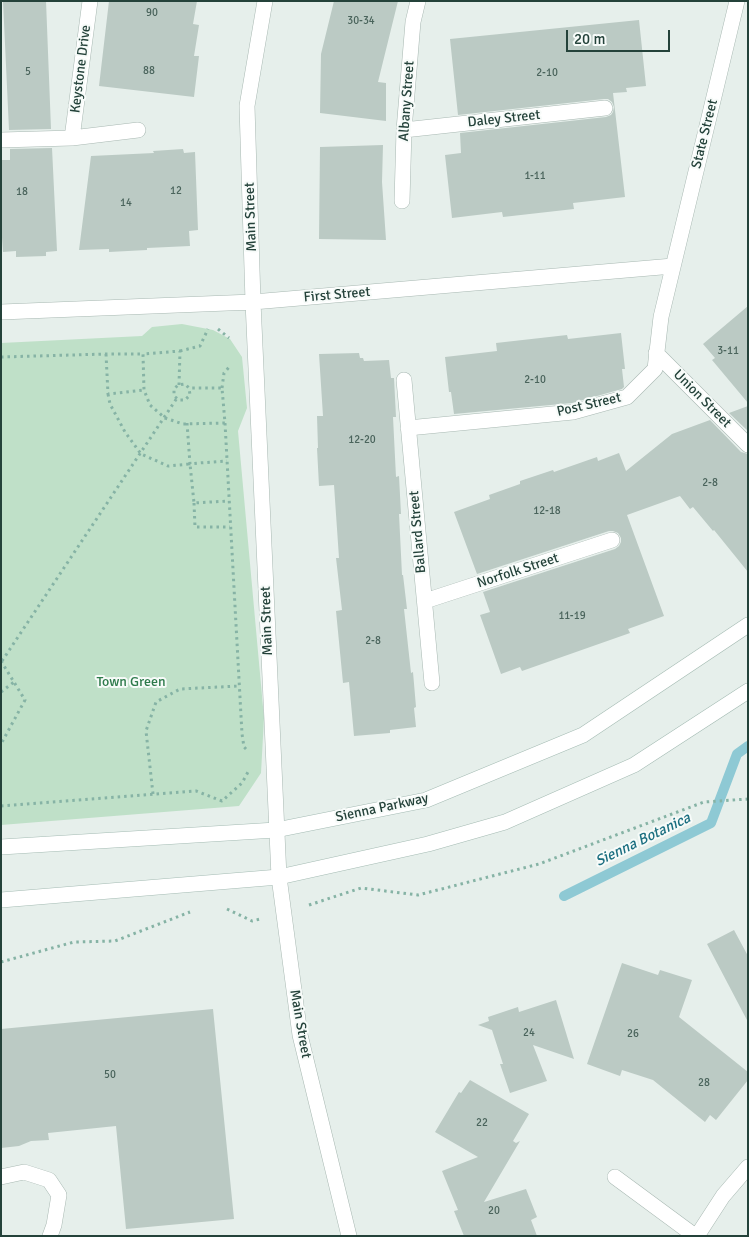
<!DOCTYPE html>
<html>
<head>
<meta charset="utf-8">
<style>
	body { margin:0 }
	#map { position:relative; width:749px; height:1237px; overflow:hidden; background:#e6efeb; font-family:Signika,sans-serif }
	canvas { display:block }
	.frame { position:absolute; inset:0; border:2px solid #24423a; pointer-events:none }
	.scale { position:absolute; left:566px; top:30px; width:104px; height:22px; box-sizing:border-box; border:2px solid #24423a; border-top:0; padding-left:6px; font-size:15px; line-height:18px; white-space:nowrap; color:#24423a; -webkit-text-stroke:4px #f7fbf9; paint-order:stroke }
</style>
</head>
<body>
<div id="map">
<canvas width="749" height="1237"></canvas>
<div class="frame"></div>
<div class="scale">20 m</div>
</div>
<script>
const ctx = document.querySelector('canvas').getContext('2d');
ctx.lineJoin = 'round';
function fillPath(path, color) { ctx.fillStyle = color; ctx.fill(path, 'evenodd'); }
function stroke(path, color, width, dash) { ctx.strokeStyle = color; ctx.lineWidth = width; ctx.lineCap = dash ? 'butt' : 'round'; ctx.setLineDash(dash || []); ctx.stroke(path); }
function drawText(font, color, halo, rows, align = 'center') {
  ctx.font = font + ' Signika,sans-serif'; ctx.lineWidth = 4; ctx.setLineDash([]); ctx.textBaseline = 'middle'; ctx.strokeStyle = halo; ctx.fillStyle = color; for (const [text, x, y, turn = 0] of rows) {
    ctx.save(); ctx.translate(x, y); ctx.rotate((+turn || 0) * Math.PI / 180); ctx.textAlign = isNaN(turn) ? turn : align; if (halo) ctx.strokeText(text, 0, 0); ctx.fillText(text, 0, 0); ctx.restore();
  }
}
fillPath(new Path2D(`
	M 182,324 L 213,330 L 230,339 L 242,357 L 247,408 L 238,431 L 264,718 L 261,773 L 239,806 L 1,825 L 1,343 L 142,336 L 152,327 Z`), '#bfe0c8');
stroke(new Path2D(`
	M 564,896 L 711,823 L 737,754 L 748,746`), '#8ec9d4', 10);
fillPath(new Path2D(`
	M 3,1 L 46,1 L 51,129 L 9,130 Z
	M 109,1 L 197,1 L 193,24 L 199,25 L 194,56 L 199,56 L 194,97 L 99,86 Z
	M 334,1 L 398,1 L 378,82 L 386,83 L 386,121 L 320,113 L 321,54 Z
	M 639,20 L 646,86 L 626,88 L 627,92 L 613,93 L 625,197 L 573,203 L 574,209 L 503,217 L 502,212 L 452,218 L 445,155 L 461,153 L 460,133 L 606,117 L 611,115 L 613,112 L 614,107 L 612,102 L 608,99 L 604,99 L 458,115 L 450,39 Z
	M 383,145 L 382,182 L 386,240 L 319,239 L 320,147 Z
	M 52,148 L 57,251 L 46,252 L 46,256 L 16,257 L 16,251 L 3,252 L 1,223 L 1,160 L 10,160 L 10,149 Z
	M 183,149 L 184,153 L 195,152 L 198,230 L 189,231 L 190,246 L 147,248 L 147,250 L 109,252 L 109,249 L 79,250 L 91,156 L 154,153 L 153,151 Z
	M 748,306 L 748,403 L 712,360 L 715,358 L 703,344 Z
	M 621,333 L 625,369 L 622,369 L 624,387 L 622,389 L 572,403 L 454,414 L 451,392 L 449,392 L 445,357 L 497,351 L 496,343 L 567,335 L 568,339 Z
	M 359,353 L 360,358 L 363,358 L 364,361 L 389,360 L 391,378 L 394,378 L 396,417 L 393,417 L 396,477 L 399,476 L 401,514 L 399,514 L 402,575 L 403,575 L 407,609 L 404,609 L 411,673 L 413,672 L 416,707 L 414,708 L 416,727 L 390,730 L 390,733 L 354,736 L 349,682 L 343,683 L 336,611 L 342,610 L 336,558 L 339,558 L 334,485 L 319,486 L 317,448 L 318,448 L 317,416 L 323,416 L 319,354 Z
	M 748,406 L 748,431 L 729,413 Z
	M 710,420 L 741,452 L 748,454 L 748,572 L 714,530 L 713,531 L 693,507 L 690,509 L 680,496 L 627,515 L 664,616 L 628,629 L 630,633 L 522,671 L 520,667 L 501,674 L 480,615 L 490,612 L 483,592 L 615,549 L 619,546 L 621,542 L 621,538 L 618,533 L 613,531 L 609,531 L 477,574 L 454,512 L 490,499 L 489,495 L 520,484 L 520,481 L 553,470 L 554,472 L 597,457 L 598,461 L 619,453 L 626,471 L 672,434 Z
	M 734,930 L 748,956 L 748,1022 L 707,944 Z
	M 622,963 L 658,975 L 660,970 L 692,980 L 679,1017 L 748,1072 L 748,1080 L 716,1120 L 710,1115 L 705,1122 L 653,1080 L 622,1070 L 620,1076 L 587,1064 Z
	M 556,1000 L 574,1059 L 533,1045 L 547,1081 L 510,1093 L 500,1064 L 503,1064 L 492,1030 L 478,1025 L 489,1021 L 488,1017 L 518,1007 L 519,1012 Z
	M 213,1009 L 234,1219 L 126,1229 L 116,1126 L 48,1133 L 49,1140 L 31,1141 L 19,1146 L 1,1148 L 1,1029 Z
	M 470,1080 L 529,1114 L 513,1141 L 516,1143 L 520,1141 L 484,1202 L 526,1189 L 537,1217 L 531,1220 L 537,1236 L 464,1236 L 454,1211 L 458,1210 L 442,1171 L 478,1157 L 435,1132 L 459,1092 L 461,1093 Z`), '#bbcac4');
const lane = new Path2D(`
	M 1,1177 L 24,1172 L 49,1180 L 59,1195 L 54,1225 L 50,1236`);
const street = new Path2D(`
	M 265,1 L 247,106 L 253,302 L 279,877 L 300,1035 L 349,1236
	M 404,130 L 605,108
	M 72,138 L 90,1
	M 1,140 L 72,138 L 138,130
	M 402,201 L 404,130 L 413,22 L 418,1
	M 1,312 L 253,302 L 673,266
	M 656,353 L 748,445
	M 404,380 L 432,683
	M 408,428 L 573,412 L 627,397 L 655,369 L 661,317 L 737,1
	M 425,601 L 612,540
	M 615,1177 L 695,1236
	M 697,1236 L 723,1196 L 748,1167`);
const secondary = new Path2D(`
	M 1,847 L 276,830 L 426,800 L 583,735 L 748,625
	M 1,900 L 279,877 L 428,844 L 505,822 L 634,765 L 748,691`);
stroke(lane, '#a8b8b2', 16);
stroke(street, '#a8b8b2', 16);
stroke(secondary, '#a4bbb3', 16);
stroke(new Path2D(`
	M 218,329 L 229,338
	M 180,351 L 200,346 L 208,329
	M 106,354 L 108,394 L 144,390
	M 1,357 L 106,354 L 143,354
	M 179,385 L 180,351 L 143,354 L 144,390 L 150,405 L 165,418 L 183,424 L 225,423 L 222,388 L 189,388 L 185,384 L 178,385 L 174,389 L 174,396 L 179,400 L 185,400 L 190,395 L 189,388
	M 222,388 L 224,373 L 230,366
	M 108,394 L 110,404 L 125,432 L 141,454 L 168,466 L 190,464 L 194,503 L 229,501
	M 187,423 L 190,464 L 199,463 L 227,461
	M 225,423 L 242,734 L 244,747 L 247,750
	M 194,503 L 195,527 L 230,527
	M 1,661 L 25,700 L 1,744
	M 2,661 L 177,398
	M 1,692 L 14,682
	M 153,794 L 146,731 L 156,702 L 180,689 L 239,686
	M 1,806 L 196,791 L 222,801 L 242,783 L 248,772
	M 309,905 L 361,888 L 418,895 L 539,864 L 704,802 L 748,799
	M 227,909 L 252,921 L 260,919
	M 1,962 L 74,942 L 115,941 L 190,912`), '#86b3a5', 3, [2.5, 4]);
stroke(lane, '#fff', 15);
stroke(street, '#fff', 15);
stroke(secondary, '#fff', 15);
drawText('11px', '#4a645c', null, [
	["90",152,13],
	["30-34",361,21],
	["88",149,71],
	["5",28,72],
	["2-10",547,73],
	["1-11",535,176],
	["12",176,191],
	["18",22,192],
	["14",126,203],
	["3-11",728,351],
	["2-10",535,380],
	["12-20",362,440],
	["2-8",710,483],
	["12-18",547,511],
	["11-19",572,616],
	["2-8",373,641],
	["24",529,1033],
	["26",633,1034],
	["50",110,1075],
	["28",704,1083],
	["22",482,1123],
	["20",494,1211]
]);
drawText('14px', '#24423a', '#f7fbf9', [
	["Keystone Drive",81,69,-83],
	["Albany Street",407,101,-86],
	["Daley Street",504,119,-6],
	["State Street",705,134,-76],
	["Main Street",251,217,-92],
	["First Street",337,295,-5],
	["Union Street",702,399,45],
	["Post Street",589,405,-13],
	["Ballard Street",418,532,-95],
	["Norfolk Street",518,571,-18],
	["Main Street",267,621,-92],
	["Sienna Parkway",382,808,-12],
	["Main Street",300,1024,80]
]);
drawText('14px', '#2d7a4b', '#f7fbf9', [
	["Town Green",131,682]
]);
drawText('italic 15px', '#1c6f80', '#f7fbf9', [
	["Sienna Botanica",643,840,-26]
]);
</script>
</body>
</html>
